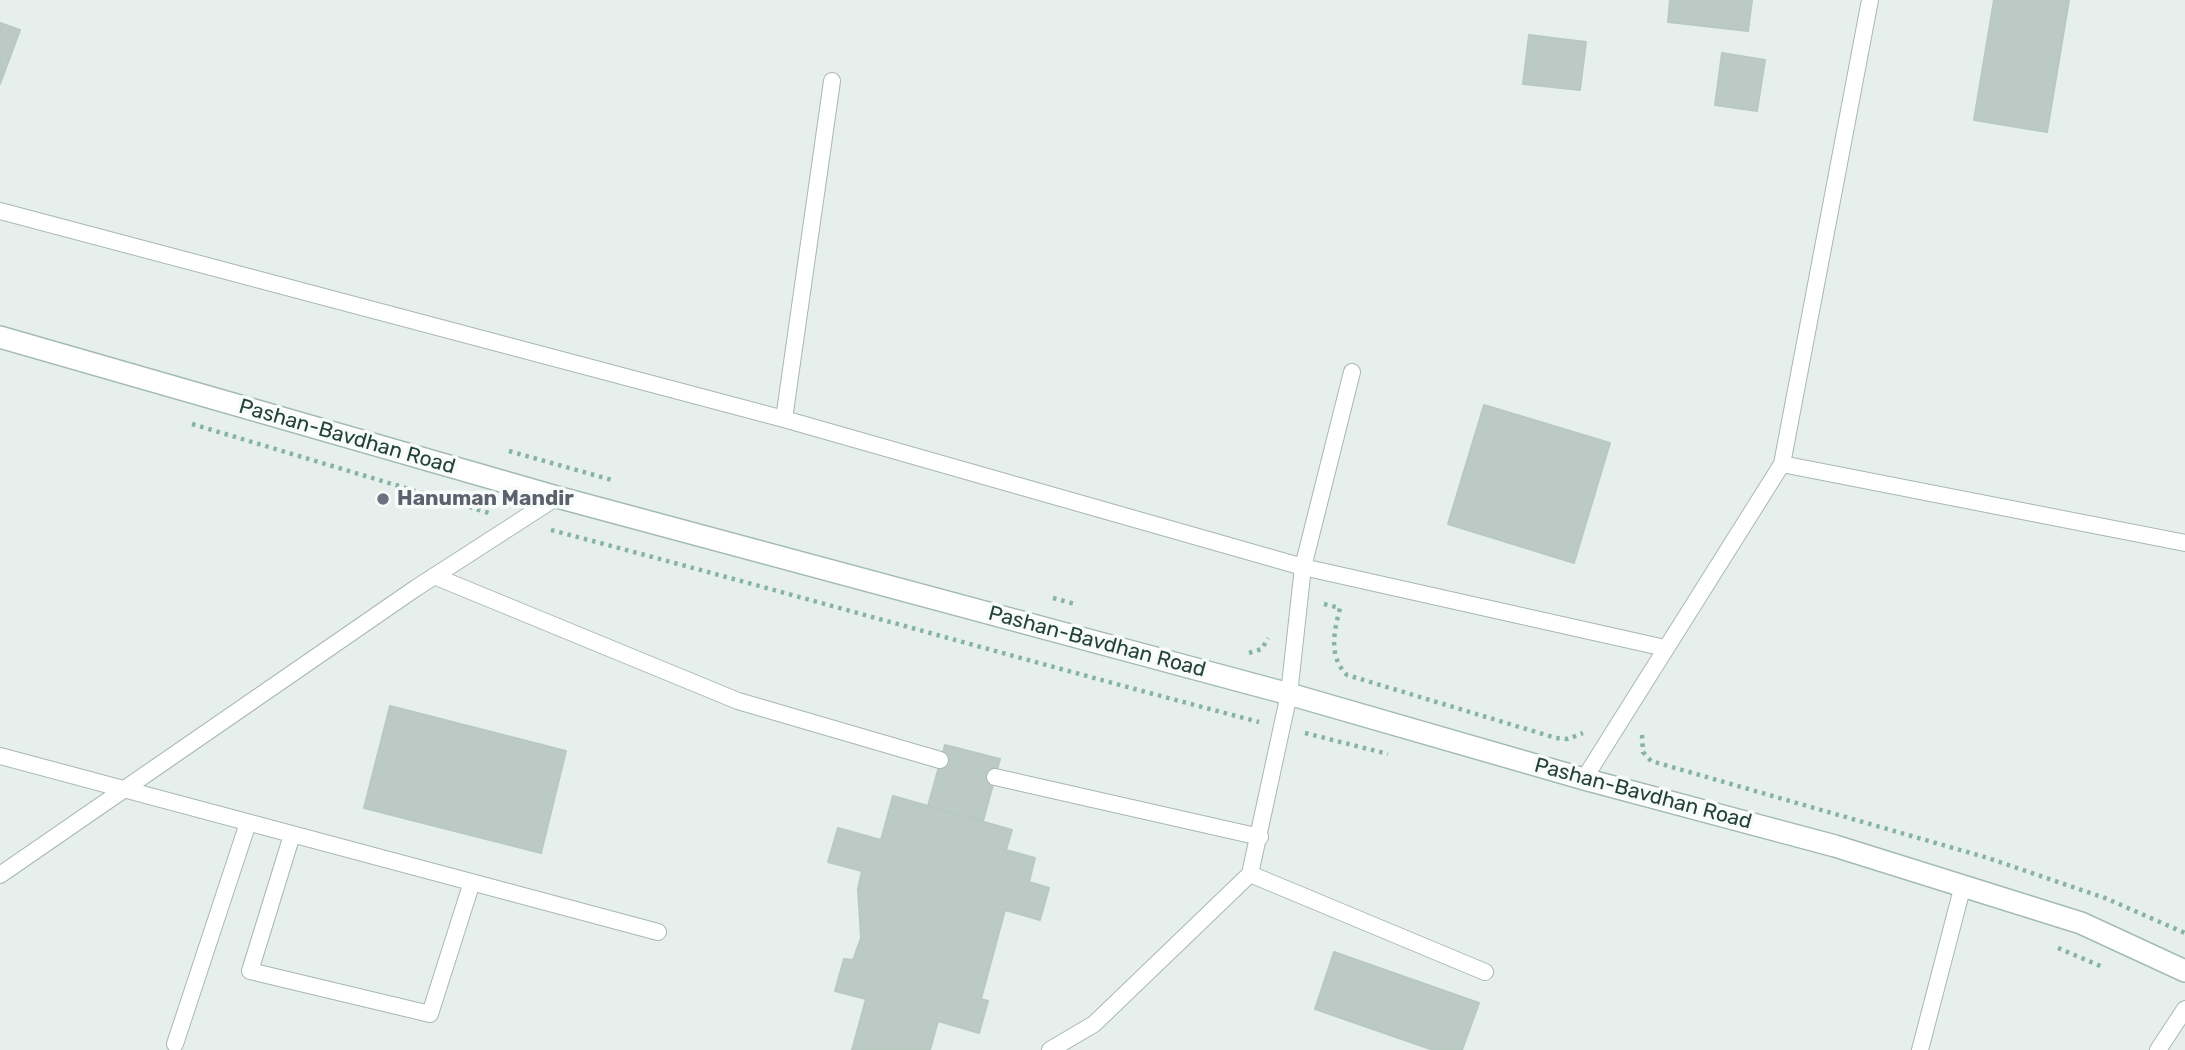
<!DOCTYPE html>
<html>
<head>
<meta charset="utf-8">
<style>
	body { margin:0 }
	canvas { display:block; background:#e6efeb }
</style>
</head>
<body>
<canvas width="2185" height="1050"></canvas>
<script>
const ctx = document.querySelector('canvas').getContext('2d');
ctx.lineJoin = 'round';
function fillPath(path, color) { ctx.fillStyle = color; ctx.fill(path, 'evenodd'); }
function stroke(path, color, width, dash) { ctx.strokeStyle = color; ctx.lineWidth = width; ctx.lineCap = dash ? 'butt' : 'round'; ctx.setLineDash(dash || []); ctx.stroke(path); }
function drawText(font, color, halo, rows, align = 'center') {
  ctx.font = font + ' Rubik,sans-serif'; ctx.lineWidth = 7; ctx.setLineDash([]); ctx.textBaseline = 'middle'; ctx.strokeStyle = halo; ctx.fillStyle = color; for (const [text, x, y, turn = 0] of rows) {
    ctx.save(); ctx.translate(x, y); ctx.rotate((+turn || 0) * Math.PI / 180); ctx.textAlign = isNaN(turn) ? turn : align; if (halo) ctx.strokeText(text, 0, 0); ctx.fillText(text, 0, 0); ctx.restore();
  }
}
const building = new Path2D(`
	M 1670,0 L 1752,0 L 1748,31 L 1668,22 Z
	M 1994,0 L 2069,0 L 2047,132 L 1974,120 Z
	M 0,23 L 20,30 L 0,84 Z
	M 1529,35 L 1586,42 L 1580,90 L 1523,84 Z
	M 1722,53 L 1765,60 L 1757,111 L 1715,105 Z
	M 1484,405 L 1610,443 L 1574,563 L 1448,524 Z
	M 390,706 L 566,751 L 541,853 L 364,808 Z
	M 945,745 L 1000,759 L 983,821 L 928,806 Z
	M 893,796 L 1012,830 L 1006,850 L 1035,858 L 1029,882 L 1049,888 L 1040,920 L 1005,910 L 981,999 L 988,1001 L 979,1033 L 938,1021 L 930,1050 L 852,1050 L 866,999 L 835,991 L 844,959 L 853,960 L 861,938 L 858,889 L 862,871 L 828,862 L 838,828 L 881,840 Z
	M 1334,952 L 1479,1003 L 1462,1050 L 1433,1050 L 1315,1009 Z`);
fillPath(building, '#bbcac4');
stroke(building, '#b8c9c2', 2);
const lane = new Path2D(`
	M 0,211 L 784,419 L 1303,567 L 1289,694 L 1250,874 L 1094,1024 L 1050,1050
	M 1352,372 L 1303,567 L 1665,648
	M 784,419 L 832,81
	M 1782,464 L 1870,0
	M 434,576 L 738,701 L 940,760
	M 0,756 L 658,932
	M 995,777 L 1260,837
	M 1584,779 L 1782,464 L 2185,543
	M 292,835 L 250,971 L 430,1014 L 472,882
	M 1250,874 L 1485,972
	M 0,875 L 416,588 L 557,497
	M 175,1044 L 248,823
	M 1920,1050 L 1963,885
	M 2158,1050 L 2185,1009`);
const secondary = new Path2D(`
	M 0,337 L 557,497 L 1289,694 L 1584,779 L 1835,846 L 2081,923 L 2185,971`);
stroke(lane, '#a8b8b2', 18);
stroke(secondary, '#a4bbb3', 24);
stroke(new Path2D(`
	M 192,424 L 489,513
	M 509,451 L 612,480
	M 551,530 C 787,592 1022,660 1259,722
	M 1053,598 L 1075,604
	M 1324,604 L 1340,608 C 1334,632 1328,656 1347,675 L 1556,738 L 1568,739 L 1583,733
	M 1249,653 L 1262,649 L 1268,638
	M 1305,733 L 1388,754
	M 1642,735 L 1643,752 L 1651,761 L 1988,858 L 2105,898 L 2185,933
	M 2058,948 L 2105,968`), '#86b3a5', 4.5, [3.5, 5]);
stroke(lane, '#fff', 16);
stroke(secondary, '#fff', 21);
for (const [x, y, r, color] of [
	[383,499,7,"#6b7280"]
]) { const dot = new Path2D(); dot.arc(x, y, r, 0, 2 * Math.PI); ctx.fillStyle = color; ctx.fill(dot); stroke(dot, '#f7fbf9', 2.5); }
drawText('21px', '#24423a', '#f7fbf9', [
	["Pashan-Bavdhan Road",347,437,16],
	["Pashan-Bavdhan Road",1097,642,15],
	["Pashan-Bavdhan Road",1643,794,15]
]);
drawText('bold 21px', '#5b616d', '#f7fbf9', [
	["Hanuman Mandir",397,499]
], 'left');
</script>
</body>
</html>
